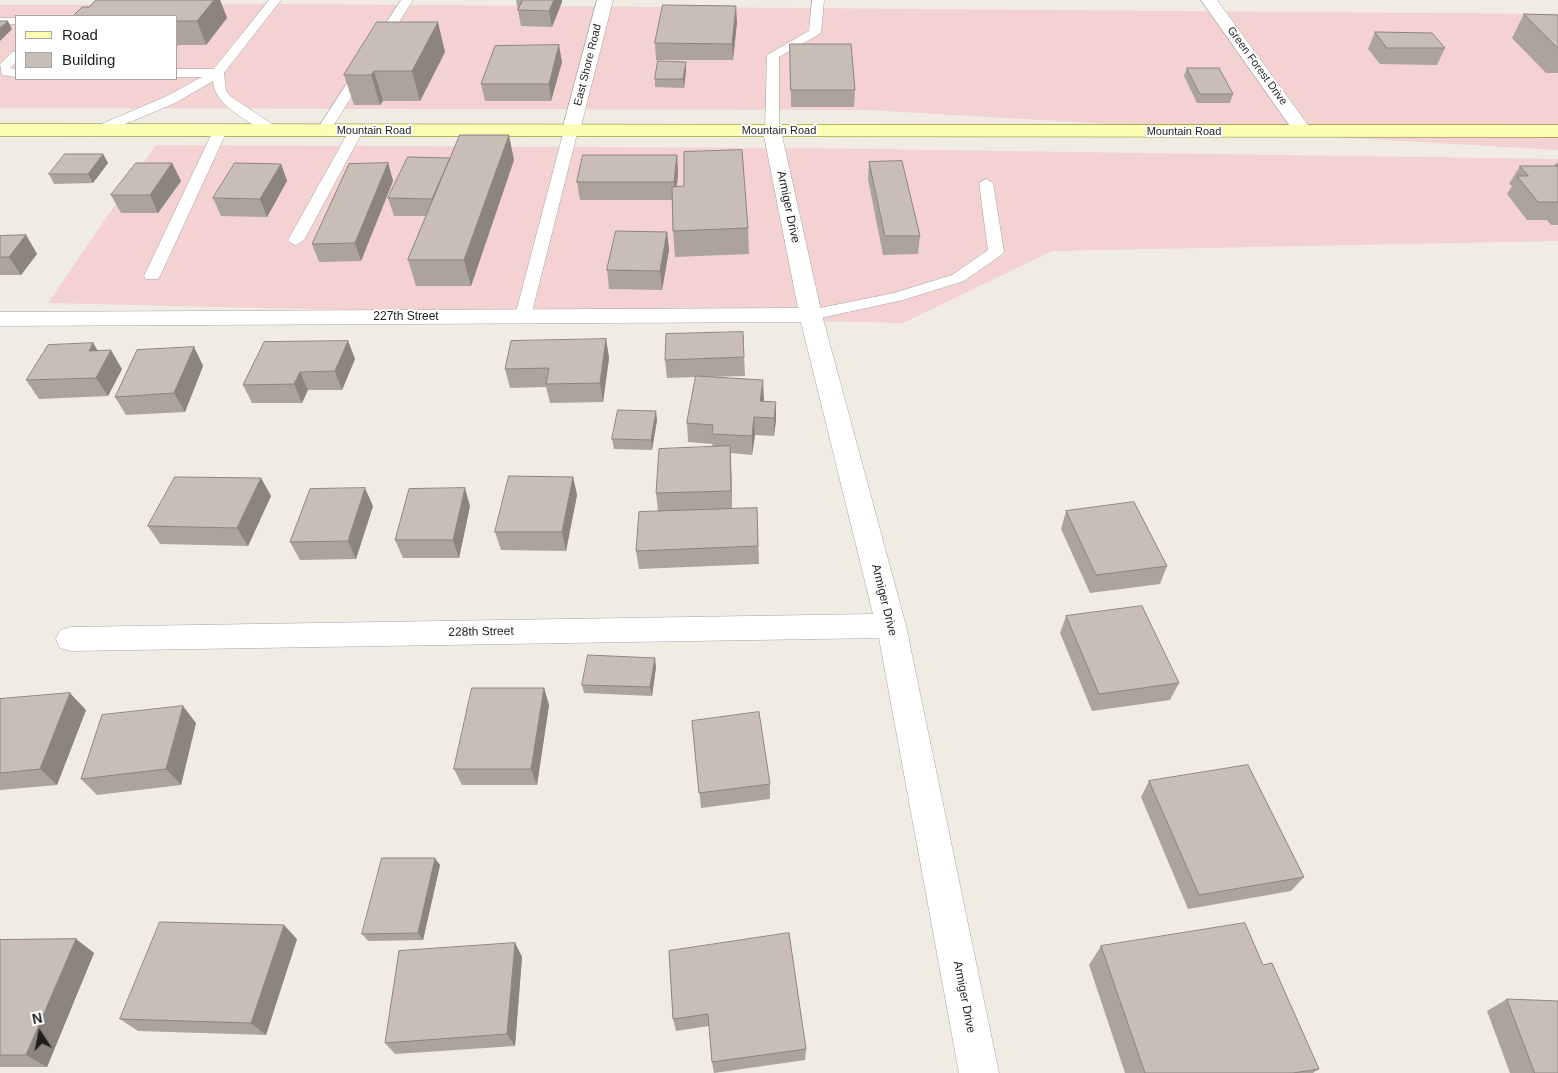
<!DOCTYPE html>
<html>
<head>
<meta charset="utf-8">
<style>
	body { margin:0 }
	#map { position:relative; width:1558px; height:1073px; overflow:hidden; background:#f0ece3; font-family:Arial,sans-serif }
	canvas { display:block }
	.legend { position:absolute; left:15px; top:15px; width:162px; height:65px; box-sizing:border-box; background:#fff; border:1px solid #a5a5a5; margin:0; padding:6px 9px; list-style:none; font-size:15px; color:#1e1e1e }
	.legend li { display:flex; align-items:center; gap:10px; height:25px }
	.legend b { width:25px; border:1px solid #a5a5a5 }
	.north { position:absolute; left:15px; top:1008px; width:50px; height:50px; -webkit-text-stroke:4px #fff; paint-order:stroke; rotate:349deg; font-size:14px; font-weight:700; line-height:20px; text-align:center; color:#1e1e1e }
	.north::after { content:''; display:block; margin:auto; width:18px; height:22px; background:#1e1e1e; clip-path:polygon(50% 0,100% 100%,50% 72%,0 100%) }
</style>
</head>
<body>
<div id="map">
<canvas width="1558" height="1073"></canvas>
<ul class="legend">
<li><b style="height:6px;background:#fcffb3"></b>Road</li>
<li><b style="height:14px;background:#c8beb6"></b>Building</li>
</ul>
<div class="north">N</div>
</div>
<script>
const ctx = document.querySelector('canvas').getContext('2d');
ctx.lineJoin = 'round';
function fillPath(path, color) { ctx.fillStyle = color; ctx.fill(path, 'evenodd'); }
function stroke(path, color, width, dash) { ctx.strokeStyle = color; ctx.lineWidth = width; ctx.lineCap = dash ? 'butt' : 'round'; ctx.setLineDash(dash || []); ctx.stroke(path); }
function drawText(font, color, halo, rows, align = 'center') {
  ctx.font = font + ' Arial,sans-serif'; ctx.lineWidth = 4; ctx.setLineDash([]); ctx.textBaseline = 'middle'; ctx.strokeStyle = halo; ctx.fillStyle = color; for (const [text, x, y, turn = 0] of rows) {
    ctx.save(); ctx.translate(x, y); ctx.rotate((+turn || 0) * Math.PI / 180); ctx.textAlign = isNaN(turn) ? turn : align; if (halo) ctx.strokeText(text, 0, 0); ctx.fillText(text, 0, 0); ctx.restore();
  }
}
fillPath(new Path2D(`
	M 293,4 L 1558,14 L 1558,150 L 868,110 L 0,108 L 0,5 ZM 16,16 L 176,16 L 176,79 L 16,79 Z
	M 156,145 L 800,148 L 1558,159 L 1558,241 L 1052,251 L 903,323 L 48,303 Z`), '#f3d2d1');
const service = new Path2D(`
	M 269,0 L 281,0 L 224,73 L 226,91 L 230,96 L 278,128 L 280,131 L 278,134 L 268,134 C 248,120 215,107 213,81 L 175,103 L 104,133 L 94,133 L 92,130 L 94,127 L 165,97 L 202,77 L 176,77 L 176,69 L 214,69 Z
	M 401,0 L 413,0 L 328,134 L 318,134 L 316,131 Z
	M 812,0 L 824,0 L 821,33 L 779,57 L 779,131 L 772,135 L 767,134 L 765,131 L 767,55 L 809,31 Z
	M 0,18 L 16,18 L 16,24 L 0,24 Z
	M 16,51 L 16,62 L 10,68 L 16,69 L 16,77 L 2,75 L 0,64 L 12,52 Z
	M 571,126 L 578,130 L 531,316 L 529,320 L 517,320 L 515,316 L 564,130 Z
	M 220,127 L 227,131 L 160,276 L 158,279 L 146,279 L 144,276 L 213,131 Z
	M 356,127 L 363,131 L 304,240 L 296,245 L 291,243 L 288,240 L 349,131 Z
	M 986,179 L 993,183 L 1004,252 L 1001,255 L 964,281 L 903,300 L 811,320 L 805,319 L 803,315 L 805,311 L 894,293 L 952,275 L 988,250 L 979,183 Z`);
const minor = new Path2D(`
	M 597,0 L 613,0 L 580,130 L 578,134 L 564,134 L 562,130 Z
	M 1201,0 L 1217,0 L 1313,132 L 1311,136 L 1297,136 Z
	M 772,125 L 779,127 L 781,131 L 822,315 L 906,626 L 999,1073 L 959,1073 L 879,638 L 71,651 L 60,648 L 56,639 L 60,630 L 71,627 L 873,614 L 801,322 L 0,326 L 0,312 L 798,308 L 763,131 L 765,127 Z`);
const secondary = new Path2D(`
	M 0,124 L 1558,125 L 1558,137 L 0,136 Z`);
stroke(service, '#a5a5a5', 1);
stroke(minor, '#a5a5a5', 1);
stroke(secondary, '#6f7b00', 1);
fillPath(service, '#fff');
fillPath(minor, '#fff');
fillPath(secondary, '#fcffb3');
fillPath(new Path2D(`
	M 96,0 L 220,0 L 227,18 L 206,45 L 178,45 L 176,47 L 176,16 L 89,7 Z
	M 516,0 L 562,0 L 562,2 L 552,27 L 521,26 Z
	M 1524,14 L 1558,15 L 1558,73 L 1546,73 L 1512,38 Z
	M 737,22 L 733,60 L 656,60 L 655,43 Z
	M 1375,32 L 1445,48 L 1437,65 L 1380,64 L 1368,49 Z
	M 790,44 L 855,90 L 854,107 L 791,107 Z
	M 445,52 L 420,101 L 383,101 L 380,105 L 354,105 L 344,75 Z
	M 562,62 L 551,101 L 485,101 L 481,84 Z
	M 1187,68 L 1233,94 L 1230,103 L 1197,103 L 1184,76 Z
	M 686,70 L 684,88 L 655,87 L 655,79 Z
	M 103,154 L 108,163 L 93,183 L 54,184 L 49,174 Z
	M 677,155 L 678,173 L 677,187 L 748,228 L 749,254 L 675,257 L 673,231 L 672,200 L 580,200 L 577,182 Z
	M 514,160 L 471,286 L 416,286 L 408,260 L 426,216 L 394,216 L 388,198 Z
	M 869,162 L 920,236 L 918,254 L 883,255 L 868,179 Z
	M 172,163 L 181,181 L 158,213 L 121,213 L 111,195 Z
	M 388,163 L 393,181 L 361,261 L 319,262 L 312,244 Z
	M 1556,163 L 1558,163 L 1558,225 L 1551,225 L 1547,220 L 1527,220 L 1507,194 L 1512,186 L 1509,184 L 1520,166 L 1554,166 Z
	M 281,164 L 287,181 L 267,217 L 221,216 L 213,198 Z
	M 667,232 L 669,250 L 662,290 L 609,289 L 607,270 Z
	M 26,235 L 37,254 L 21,275 L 0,275 L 0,236 Z
	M 743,332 L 745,376 L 707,377 L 764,399 L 763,401 L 776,420 L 774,436 L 755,435 L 752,455 L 731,453 L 732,509 L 757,508 L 759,564 L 639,569 L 636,551 L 658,511 L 656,493 L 713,447 L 712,444 L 688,442 L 687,423 L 696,377 L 667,378 L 665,360 Z
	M 606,339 L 609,358 L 603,402 L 550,403 L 546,387 L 510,388 L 505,369 Z
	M 348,341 L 355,359 L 342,390 L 308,390 L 302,403 L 252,403 L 243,385 Z
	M 93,343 L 98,351 L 122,369 L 108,396 L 39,399 L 26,380 Z
	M 194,347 L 203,366 L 185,412 L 126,415 L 115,397 Z
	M 657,420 L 652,450 L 614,449 L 612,439 Z
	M 573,477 L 577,495 L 566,551 L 501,550 L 495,532 Z
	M 261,478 L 271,496 L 248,546 L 160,544 L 148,526 Z
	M 373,506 L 356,559 L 300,560 L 290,542 Z
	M 470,506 L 459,558 L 403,558 L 395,540 Z
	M 1066,511 L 1167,566 L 1160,584 L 1090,593 L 1061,529 Z
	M 1066,616 L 1179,683 L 1170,700 L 1092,711 L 1060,633 Z
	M 656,667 L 652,696 L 584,693 L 582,685 Z
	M 544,688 L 549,705 L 537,785 L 462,785 L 454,769 Z
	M 0,699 L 86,710 L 57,785 L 0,790 Z
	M 692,721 L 770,784 L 770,799 L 701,808 Z
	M 196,723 L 181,785 L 97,795 L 81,779 Z
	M 1149,781 L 1304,877 L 1291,891 L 1188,909 L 1141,797 Z
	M 440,865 L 423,940 L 368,941 L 362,934 Z
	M 76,939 L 94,953 L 47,1067 L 0,1067 L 0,940 Z
	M 297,939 L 266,1035 L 138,1031 L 120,1019 Z
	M 515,943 L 522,957 L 515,1046 L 395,1054 L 385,1043 Z
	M 1101,946 L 1263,965 L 1319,1069 L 1313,1073 L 1125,1073 L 1089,965 Z
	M 669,951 L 806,1049 L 805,1060 L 714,1073 L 712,1062 L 709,1026 L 676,1031 L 673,1019 Z
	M 1507,999 L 1558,1073 L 1510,1073 L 1487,1011 Z`), '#aca39d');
fillPath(new Path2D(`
	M 214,0 L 220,0 L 227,18 L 206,45 L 197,21 Z
	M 554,0 L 562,0 L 562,2 L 552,27 L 549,11 Z
	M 736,6 L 737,22 L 733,60 L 732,44 Z
	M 8,21 L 12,29 L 0,41 L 0,28 Z
	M 438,22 L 445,52 L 420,101 L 412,71 Z
	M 559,45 L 562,62 L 551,101 L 549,84 Z
	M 686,62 L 686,70 L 684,88 L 683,79 Z
	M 374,71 L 383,101 L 380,105 L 371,75 Z
	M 509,135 L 514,160 L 471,286 L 464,260 Z
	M 103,154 L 108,163 L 93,183 L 88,174 Z
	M 677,155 L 678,173 L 675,200 L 674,182 Z
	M 172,163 L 181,181 L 158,213 L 150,195 Z
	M 388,163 L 393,181 L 361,261 L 355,243 Z
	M 281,164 L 287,181 L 267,217 L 260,199 Z
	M 667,232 L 669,250 L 662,290 L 660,271 Z
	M 26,235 L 37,254 L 21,275 L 9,257 Z
	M 606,339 L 609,358 L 603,402 L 600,383 Z
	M 348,341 L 355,359 L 342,390 L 335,371 Z
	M 93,343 L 105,362 L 89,351 Z
	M 194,347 L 203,366 L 185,412 L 174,393 Z
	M 111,350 L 122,369 L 108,396 L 96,378 Z
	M 300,372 L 308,390 L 302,403 L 294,384 Z
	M 763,380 L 764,399 L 760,419 L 760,401 Z
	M 776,402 L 776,420 L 774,436 L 774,418 Z
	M 656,411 L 657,420 L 652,450 L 651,440 Z
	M 754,417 L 755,435 L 752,455 L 752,436 Z
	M 730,446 L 731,465 L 732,510 L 731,491 Z
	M 573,477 L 577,495 L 566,551 L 562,532 Z
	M 261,478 L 271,496 L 248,546 L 237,528 Z
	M 365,488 L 373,506 L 356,559 L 348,541 Z
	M 465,488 L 470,506 L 459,558 L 453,540 Z
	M 655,658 L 656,667 L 652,696 L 650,687 Z
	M 544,688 L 549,705 L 537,785 L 531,769 Z
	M 70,693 L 86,710 L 57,785 L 40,769 Z
	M 183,706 L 196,723 L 181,785 L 166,769 Z
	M 435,858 L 440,865 L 423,940 L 418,933 Z
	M 284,925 L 297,939 L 266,1035 L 251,1023 Z
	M 76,939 L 94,953 L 47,1067 L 26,1055 Z
	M 515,943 L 522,957 L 515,1046 L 507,1034 Z`), '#8c857f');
const building = new Path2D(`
	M 96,0 L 214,0 L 197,21 L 176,21 L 176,16 L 73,16 L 82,7 L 89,7 Z
	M 523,0 L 554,0 L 549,11 L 518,10 Z
	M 663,5 L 736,6 L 732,44 L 655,43 Z
	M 1524,14 L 1558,15 L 1558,48 Z
	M 0,21 L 8,21 L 0,28 Z
	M 377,22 L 438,22 L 412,71 L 374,71 L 371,75 L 344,75 Z
	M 1375,32 L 1432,33 L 1445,48 L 1387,48 Z
	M 790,44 L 851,44 L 855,90 L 791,90 Z
	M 559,45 L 549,84 L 481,84 L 495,46 Z
	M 658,61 L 686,62 L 683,79 L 655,79 Z
	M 1187,68 L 1219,68 L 1233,94 L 1200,94 Z
	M 460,135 L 509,135 L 464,260 L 408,260 Z
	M 742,150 L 748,228 L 673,231 L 672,187 L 684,186 L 684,152 Z
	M 65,154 L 103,154 L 88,174 L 49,174 Z
	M 583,155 L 677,155 L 674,182 L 577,182 Z
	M 408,157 L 450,158 L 432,199 L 388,198 Z
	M 902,161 L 920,236 L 885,236 L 869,162 Z
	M 136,163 L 172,163 L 150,195 L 111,195 Z
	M 235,163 L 281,164 L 260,199 L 213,198 Z
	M 388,163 L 355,243 L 312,244 L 349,164 Z
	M 1520,166 L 1558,166 L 1558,202 L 1538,202 L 1517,176 L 1528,176 Z
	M 616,231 L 667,232 L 660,271 L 607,270 Z
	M 26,235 L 9,257 L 0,257 L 0,236 Z
	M 743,332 L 744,357 L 665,360 L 666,334 Z
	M 606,339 L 600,383 L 546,384 L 549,368 L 505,369 L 511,341 Z
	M 348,341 L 335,371 L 300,372 L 294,384 L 243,385 L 264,342 Z
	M 93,343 L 89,351 L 111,350 L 96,378 L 26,380 L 48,345 Z
	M 194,347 L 174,393 L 115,397 L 137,350 Z
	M 696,376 L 763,380 L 760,401 L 776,402 L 774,418 L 754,417 L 752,436 L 712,434 L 713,425 L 687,423 Z
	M 618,410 L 656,411 L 651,440 L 612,439 Z
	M 730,446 L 731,491 L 656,493 L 659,449 Z
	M 509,476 L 573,477 L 562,532 L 495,532 Z
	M 175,477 L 261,478 L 237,528 L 148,526 Z
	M 365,488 L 348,541 L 290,542 L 310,489 Z
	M 465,488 L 453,540 L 395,540 L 409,489 Z
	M 1134,502 L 1167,566 L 1096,575 L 1066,511 Z
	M 757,508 L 758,546 L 636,551 L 639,512 Z
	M 1142,606 L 1179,683 L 1099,694 L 1066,616 Z
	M 588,655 L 655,658 L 650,687 L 582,685 Z
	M 472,688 L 544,688 L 531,769 L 454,769 Z
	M 70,693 L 40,769 L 0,773 L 0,699 Z
	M 183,706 L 166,769 L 81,779 L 102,715 Z
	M 759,712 L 770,784 L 699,793 L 692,721 Z
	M 1248,765 L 1304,877 L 1199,895 L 1149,781 Z
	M 382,858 L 435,858 L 418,933 L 362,934 Z
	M 160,922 L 284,925 L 251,1023 L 120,1019 Z
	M 1245,923 L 1263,965 L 1272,963 L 1319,1069 L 1293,1073 L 1145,1073 L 1101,946 Z
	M 789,933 L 806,1049 L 712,1062 L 708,1014 L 673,1019 L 669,951 Z
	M 76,939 L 26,1055 L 0,1055 L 0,940 Z
	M 515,943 L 507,1034 L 385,1043 L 399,951 Z
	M 1507,999 L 1558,1001 L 1558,1073 L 1535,1073 Z`);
fillPath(building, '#c8beb6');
stroke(building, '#8c857f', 1);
drawText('11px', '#1e1e1e', '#fff', [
	["East Shore Road",588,65,-76],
	["Green Forest Drive",1257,66,54],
	["Mountain Road",374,131],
	["Mountain Road",779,131],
	["Mountain Road",1184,132]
]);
drawText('12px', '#1e1e1e', '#fff', [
	["Armiger Drive",788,207,78],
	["227th Street",406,317],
	["Armiger Drive",884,600,76],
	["228th Street",481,632,-1],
	["Armiger Drive",964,997,79]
]);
</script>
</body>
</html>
